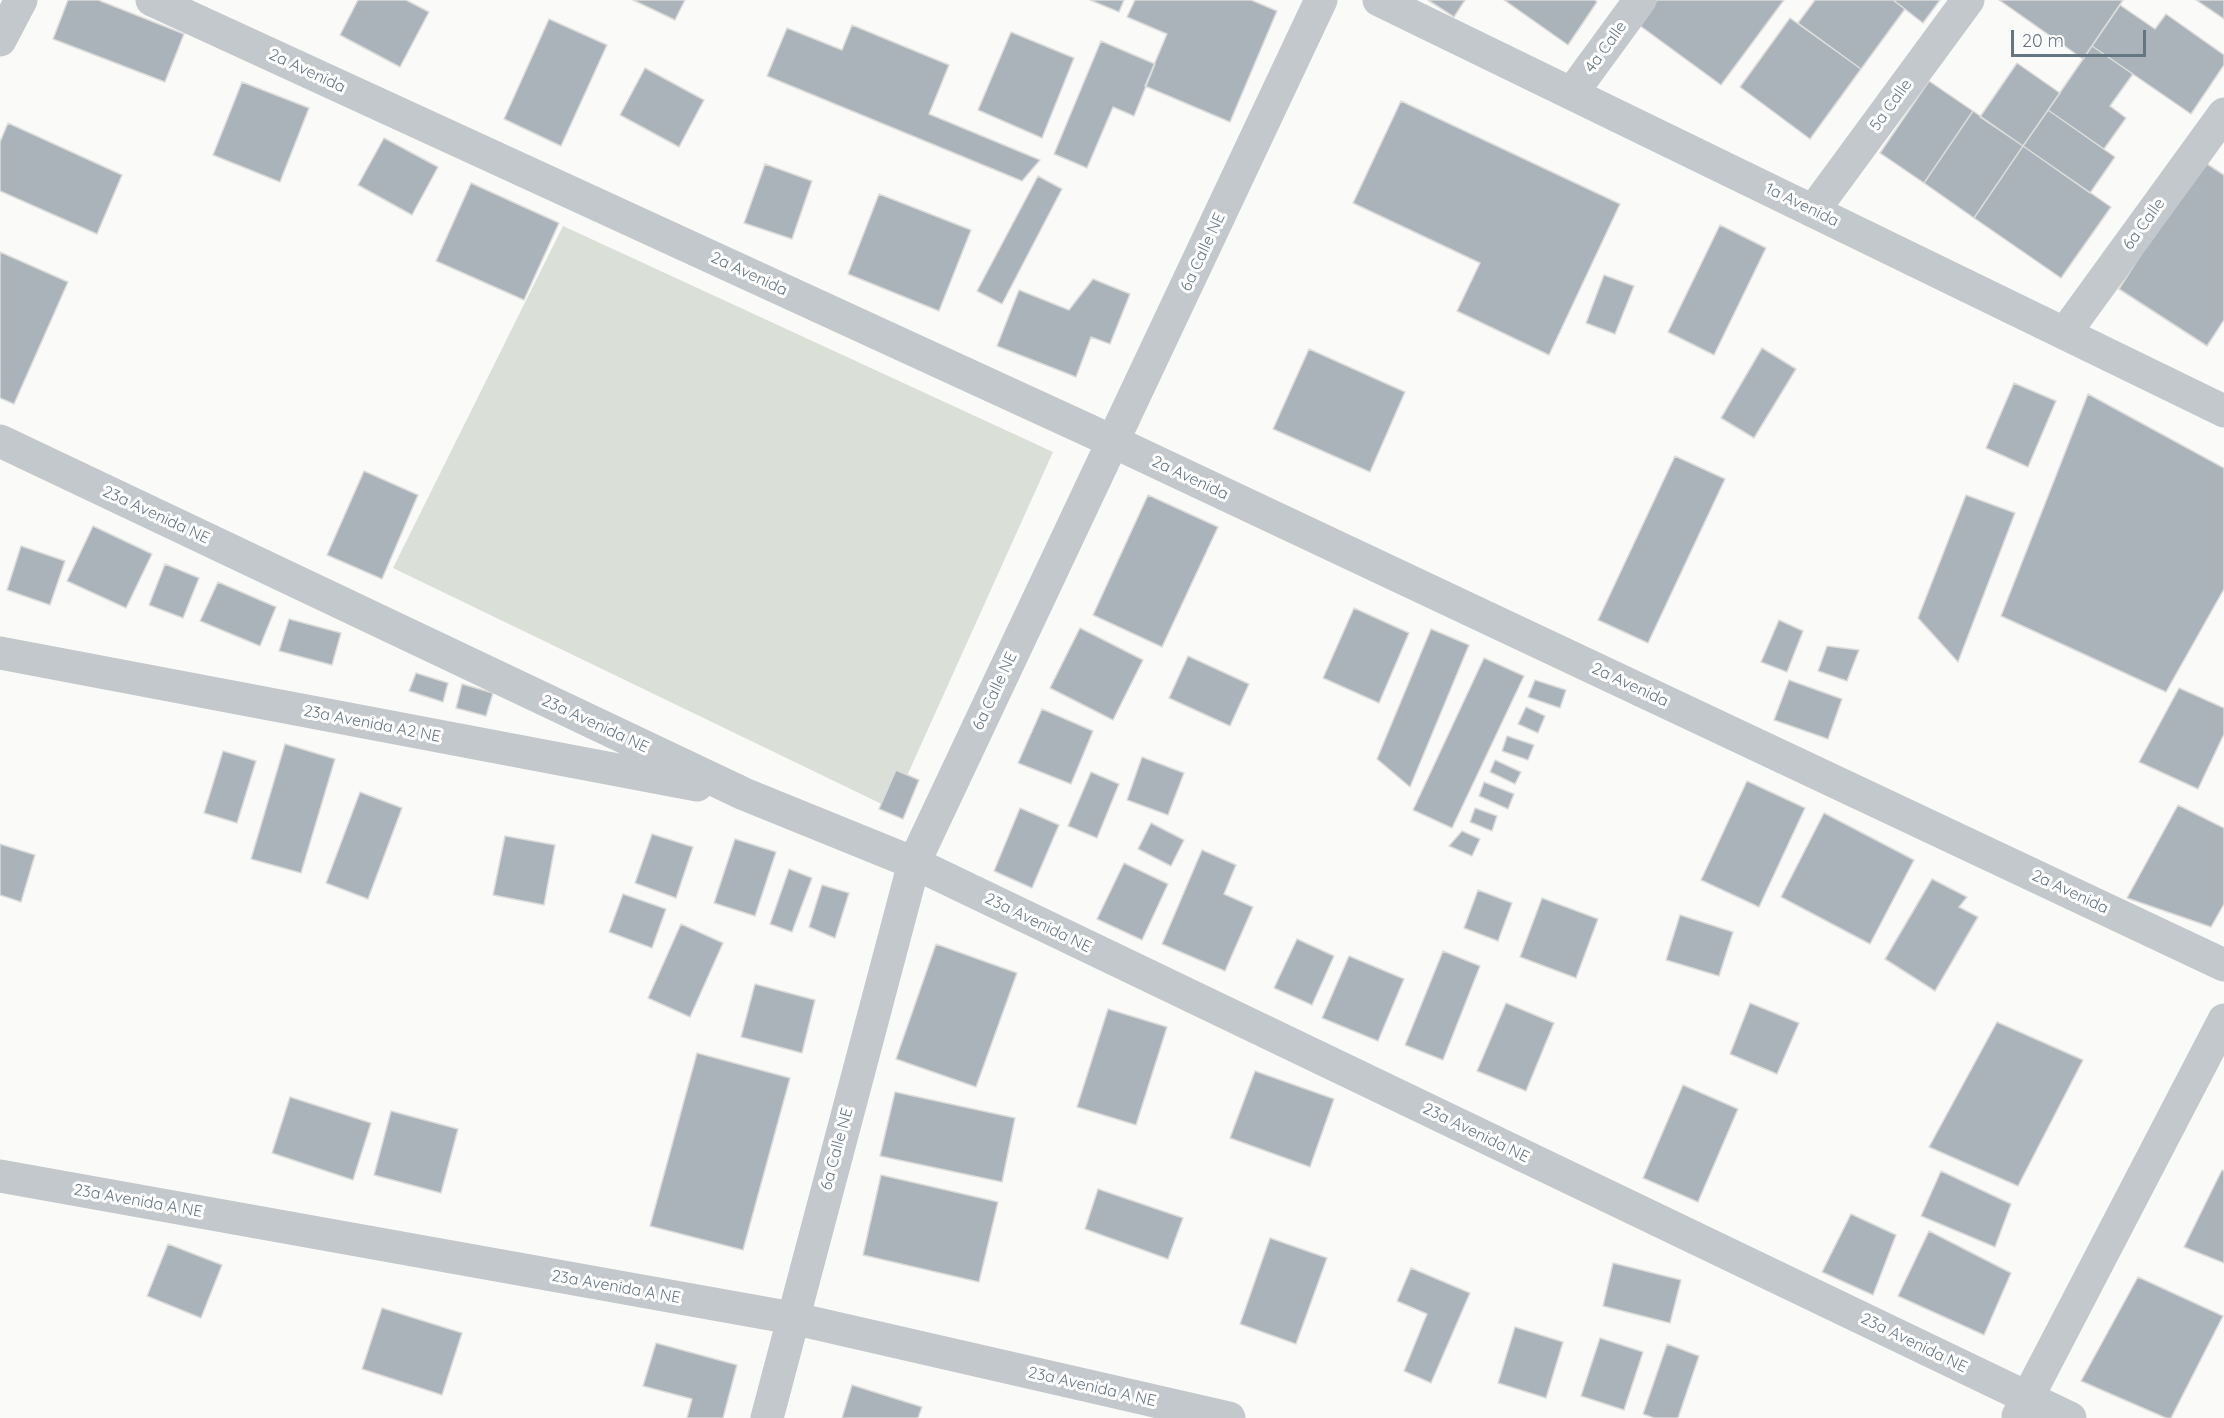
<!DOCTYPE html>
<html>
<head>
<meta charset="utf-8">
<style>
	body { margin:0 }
	#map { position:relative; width:2224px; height:1418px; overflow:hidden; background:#fafaf8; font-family:Quicksand,sans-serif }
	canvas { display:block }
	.scale { position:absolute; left:2011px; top:30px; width:135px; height:27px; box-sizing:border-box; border:3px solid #657683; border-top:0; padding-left:8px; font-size:18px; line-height:21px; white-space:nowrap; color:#657683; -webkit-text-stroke:4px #fff; paint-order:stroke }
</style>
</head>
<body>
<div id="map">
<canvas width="2224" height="1418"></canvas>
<div class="scale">20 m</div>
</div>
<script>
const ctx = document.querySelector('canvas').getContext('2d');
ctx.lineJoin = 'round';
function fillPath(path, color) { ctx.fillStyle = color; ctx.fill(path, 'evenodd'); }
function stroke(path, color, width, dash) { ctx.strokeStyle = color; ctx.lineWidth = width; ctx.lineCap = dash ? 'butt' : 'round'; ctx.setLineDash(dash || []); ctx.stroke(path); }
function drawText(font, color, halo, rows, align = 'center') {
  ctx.font = font + ' Quicksand,sans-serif'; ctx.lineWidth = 6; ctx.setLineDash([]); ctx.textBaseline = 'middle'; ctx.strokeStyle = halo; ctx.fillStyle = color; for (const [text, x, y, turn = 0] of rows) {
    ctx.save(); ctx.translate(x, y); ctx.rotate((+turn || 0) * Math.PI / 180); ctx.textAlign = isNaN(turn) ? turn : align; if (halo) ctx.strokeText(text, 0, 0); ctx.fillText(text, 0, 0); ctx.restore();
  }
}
fillPath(new Path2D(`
	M 563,226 L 1053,452 L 892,809 L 393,568 Z`), '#dadfd7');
const building = new Path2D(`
	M 68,0 L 98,0 L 184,34 L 165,82 L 53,39 Z
	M 358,0 L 406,0 L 429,12 L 400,67 L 340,35 Z
	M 633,0 L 685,0 L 675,20 Z
	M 1090,0 L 1124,0 L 1119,12 Z
	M 1135,0 L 1251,0 L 1277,11 L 1230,122 L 1145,86 L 1167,34 L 1127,17 Z
	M 1428,0 L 1465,0 L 1454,17 Z
	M 1504,0 L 1595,0 L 1597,2 L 1568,45 Z
	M 1657,0 L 1784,0 L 1721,85 L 1639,25 Z
	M 1815,0 L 1893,0 L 1905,9 L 1861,69 L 1798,23 Z
	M 1893,0 L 1940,0 L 1923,23 Z
	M 1999,0 L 2123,0 L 2083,59 Z
	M 2196,0 L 2224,0 L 2224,19 Z
	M 2120,5 L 2155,29 L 2166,14 L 2224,55 L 2224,65 L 2191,114 L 2092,46 Z
	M 1790,18 L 1861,69 L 1810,139 L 1740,87 Z
	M 549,19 L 607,45 L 561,146 L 504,119 Z
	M 852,25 L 949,65 L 929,114 L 1040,160 L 1022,181 L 767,76 L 787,28 L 842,50 Z
	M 1011,32 L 1074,58 L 1042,138 L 978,110 Z
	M 1101,41 L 1155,64 L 1134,116 L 1113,107 L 1087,168 L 1054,154 Z
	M 2092,46 L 2133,74 L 2110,106 L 2126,118 L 2104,149 L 2048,110 Z
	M 2017,63 L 2060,93 L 2023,146 L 1980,117 Z
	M 645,68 L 704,100 L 679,147 L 620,115 Z
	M 1929,81 L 1973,111 L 1924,183 L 1880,153 Z
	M 242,82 L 309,108 L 280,182 L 213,155 Z
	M 1401,101 L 1620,204 L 1549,355 L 1457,311 L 1480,263 L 1353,203 Z
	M 2048,110 L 2115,157 L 2090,193 L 2023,146 Z
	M 1973,111 L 2023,146 L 1974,218 L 1924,183 Z
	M 8,123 L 122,175 L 97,234 L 0,191 L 0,142 Z
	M 384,138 L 438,167 L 412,215 L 358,185 Z
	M 2023,146 L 2111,207 L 2061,278 L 1974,218 Z
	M 2201,160 L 2224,175 L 2224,320 L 2207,346 L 2119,289 Z
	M 765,164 L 812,181 L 792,239 L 744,223 Z
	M 1038,176 L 1062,189 L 1002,304 L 977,291 Z
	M 471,183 L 559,223 L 524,300 L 436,261 Z
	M 879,194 L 971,230 L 939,311 L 848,274 Z
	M 1720,225 L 1766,248 L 1714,355 L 1668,332 Z
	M 0,252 L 68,282 L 14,404 L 0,398 Z
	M 1604,275 L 1634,286 L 1615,334 L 1586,323 Z
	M 1093,279 L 1130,294 L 1110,344 L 1091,337 L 1076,377 L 997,346 L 1019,290 L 1069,310 Z
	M 1762,348 L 1796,369 L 1754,438 L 1721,418 Z
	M 1309,349 L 1405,392 L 1370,472 L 1273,429 Z
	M 2014,383 L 2056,401 L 2028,467 L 1986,448 Z
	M 2088,394 L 2224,468 L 2224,589 L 2166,692 L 2001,616 Z
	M 1675,456 L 1725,479 L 1648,643 L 1598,620 Z
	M 364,471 L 418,495 L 382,579 L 327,555 Z
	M 1148,495 L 1218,527 L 1162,647 L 1093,615 Z
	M 1966,495 L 2015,513 L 1958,662 L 1918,618 Z
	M 93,526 L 152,554 L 126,608 L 67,581 Z
	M 21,546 L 65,561 L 50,605 L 7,590 Z
	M 165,564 L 199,578 L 183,618 L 149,605 Z
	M 218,582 L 276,607 L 260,646 L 200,621 Z
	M 1354,608 L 1409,633 L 1379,703 L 1323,678 Z
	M 289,619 L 341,633 L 332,665 L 279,651 Z
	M 1779,620 L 1803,631 L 1787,672 L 1761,662 Z
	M 1080,628 L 1143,660 L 1113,720 L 1050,688 Z
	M 1431,629 L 1469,645 L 1410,787 L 1377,759 Z
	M 1827,646 L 1859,650 L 1847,681 L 1818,671 Z
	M 1188,656 L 1249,684 L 1230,726 L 1169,698 Z
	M 1484,658 L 1524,676 L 1452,828 L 1413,810 Z
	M 416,673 L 448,683 L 443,702 L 409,691 Z
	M 1535,680 L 1566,690 L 1560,708 L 1528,697 Z
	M 1789,680 L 1842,699 L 1828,739 L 1774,720 Z
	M 462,684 L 493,693 L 486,716 L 456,708 Z
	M 2179,688 L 2224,708 L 2224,734 L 2198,789 L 2139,762 Z
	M 1526,707 L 1545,716 L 1538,733 L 1518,724 Z
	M 1042,709 L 1093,731 L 1071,784 L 1018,763 Z
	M 1507,736 L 1534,745 L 1528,760 L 1502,751 Z
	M 285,744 L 335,759 L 301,873 L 251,859 Z
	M 223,751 L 256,761 L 237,823 L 204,813 Z
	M 1142,757 L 1184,773 L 1168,815 L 1127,800 Z
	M 1495,760 L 1521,772 L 1515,784 L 1490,772 Z
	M 896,770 L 919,780 L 903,819 L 879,809 Z
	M 1091,772 L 1119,784 L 1097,838 L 1068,826 Z
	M 1747,781 L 1805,808 L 1759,907 L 1701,880 Z
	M 1484,782 L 1514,794 L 1508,809 L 1479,796 Z
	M 360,792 L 402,808 L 368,899 L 326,883 Z
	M 2178,805 L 2224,828 L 2224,904 L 2211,927 L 2127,898 Z
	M 1020,808 L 1059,825 L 1032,888 L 994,871 Z
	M 1475,808 L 1497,816 L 1492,831 L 1470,822 Z
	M 1824,813 L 1914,860 L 1870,944 L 1781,897 Z
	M 1151,823 L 1184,840 L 1171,866 L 1138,849 Z
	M 1462,831 L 1480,839 L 1472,856 L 1449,846 Z
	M 652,834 L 693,847 L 676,898 L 635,883 Z
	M 505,836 L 555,845 L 544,905 L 493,895 Z
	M 735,839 L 776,852 L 755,916 L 714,903 Z
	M 0,844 L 35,855 L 21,902 L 0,895 Z
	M 1202,850 L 1236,865 L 1224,894 L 1253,907 L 1225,971 L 1162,944 Z
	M 1124,863 L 1168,884 L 1142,940 L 1097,919 Z
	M 789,869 L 812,878 L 792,932 L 770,924 Z
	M 1932,879 L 1967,897 L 1959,907 L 1978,917 L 1935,991 L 1885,959 Z
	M 822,885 L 849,893 L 835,938 L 809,927 Z
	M 1478,890 L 1512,903 L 1498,941 L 1464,928 Z
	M 623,894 L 666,909 L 652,948 L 609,932 Z
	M 1542,898 L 1598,919 L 1576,978 L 1520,957 Z
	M 1680,915 L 1733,932 L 1719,976 L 1666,960 Z
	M 681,924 L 723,943 L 690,1017 L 648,998 Z
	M 1297,939 L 1334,956 L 1312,1005 L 1274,988 Z
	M 936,944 L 1017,973 L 976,1087 L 896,1059 Z
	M 1443,951 L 1480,966 L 1443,1060 L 1405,1045 Z
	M 1349,956 L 1404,979 L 1378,1041 L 1322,1018 Z
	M 755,984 L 815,1000 L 802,1053 L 741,1037 Z
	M 1506,1003 L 1554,1023 L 1526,1091 L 1477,1071 Z
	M 1750,1003 L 1799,1023 L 1777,1074 L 1730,1054 Z
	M 1108,1009 L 1167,1027 L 1136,1125 L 1077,1107 Z
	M 1997,1022 L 2083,1060 L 2018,1186 L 1929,1147 Z
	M 697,1053 L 790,1078 L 743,1250 L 650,1226 Z
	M 1255,1071 L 1334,1099 L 1310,1167 L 1230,1138 Z
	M 1683,1085 L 1738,1109 L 1698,1202 L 1643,1178 Z
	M 895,1092 L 1015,1118 L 1002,1182 L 880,1156 Z
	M 290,1097 L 371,1123 L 353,1180 L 272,1153 Z
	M 391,1111 L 458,1129 L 441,1193 L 374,1175 Z
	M 2222,1170 L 2224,1171 L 2224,1263 L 2184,1247 Z
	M 1941,1171 L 2011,1204 L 1995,1247 L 1921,1216 Z
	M 881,1175 L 998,1202 L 979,1282 L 863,1255 Z
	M 1098,1189 L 1183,1218 L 1168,1259 L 1085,1229 Z
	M 1851,1214 L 1896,1235 L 1873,1295 L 1822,1272 Z
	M 1929,1231 L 2011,1273 L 1984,1335 L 1898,1296 Z
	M 1270,1238 L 1327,1258 L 1296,1344 L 1240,1324 Z
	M 168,1244 L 222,1265 L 201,1318 L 147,1296 Z
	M 1613,1263 L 1681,1280 L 1670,1323 L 1603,1306 Z
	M 1411,1268 L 1470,1293 L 1431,1383 L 1404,1371 L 1427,1314 L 1397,1301 Z
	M 2138,1277 L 2223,1316 L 2171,1418 L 2166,1418 L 2081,1381 Z
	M 382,1308 L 462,1333 L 442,1395 L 362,1369 Z
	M 1515,1327 L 1563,1342 L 1546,1398 L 1498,1383 Z
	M 1600,1338 L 1643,1352 L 1624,1410 L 1581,1396 Z
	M 656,1343 L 737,1365 L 723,1418 L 687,1418 L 692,1399 L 643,1386 Z
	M 1667,1344 L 1699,1356 L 1678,1418 L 1654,1418 L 1643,1414 Z
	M 852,1385 L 922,1407 L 918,1418 L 842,1418 Z`);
fillPath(building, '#aab3b9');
stroke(building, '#dcdcda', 1.5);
stroke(new Path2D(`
	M 152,0 L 1114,442 L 2224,965
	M 0,40 L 21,0
	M 1572,93 L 1640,0
	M 1813,211 L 1968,0
	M 2065,333 L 2224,114
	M 0,441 L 744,794 L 914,863 L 2070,1418
	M 0,653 L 697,785
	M 0,1176 L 792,1318 L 1229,1418
	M 2018,1416 L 2224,1020
	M 767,1418 L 914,863 L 1321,0`), '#c3c8cc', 33);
stroke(new Path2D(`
	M 1379,0 L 2224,411`), '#c3c8cc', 33);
drawText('16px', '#657683', '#fff', [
	["4a Calle",1606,47,-54],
	["2a Avenida",307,71,25],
	["5a Calle",1891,105,-54],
	["1a Avenida",1802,205,26],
	["6a Calle",2144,224,-54],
	["6a Calle NE",1203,252,-65],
	["2a Avenida",749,274,25],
	["2a Avenida",1190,478,25],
	["23a Avenida NE",156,515,25],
	["2a Avenida",1630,685,25],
	["6a Calle NE",995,691,-65],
	["23a Avenida A2 NE",372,724,11],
	["23a Avenida NE",595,724,25],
	["2a Avenida",2070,892,25],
	["23a Avenida NE",1038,923,26],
	["23a Avenida NE",1476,1133,26],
	["6a Calle NE",837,1149,-75],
	["23a Avenida A NE",138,1201,10],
	["23a Avenida A NE",616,1287,10],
	["23a Avenida NE",1914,1343,26],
	["23a Avenida A NE",1092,1387,13]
]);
</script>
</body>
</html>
